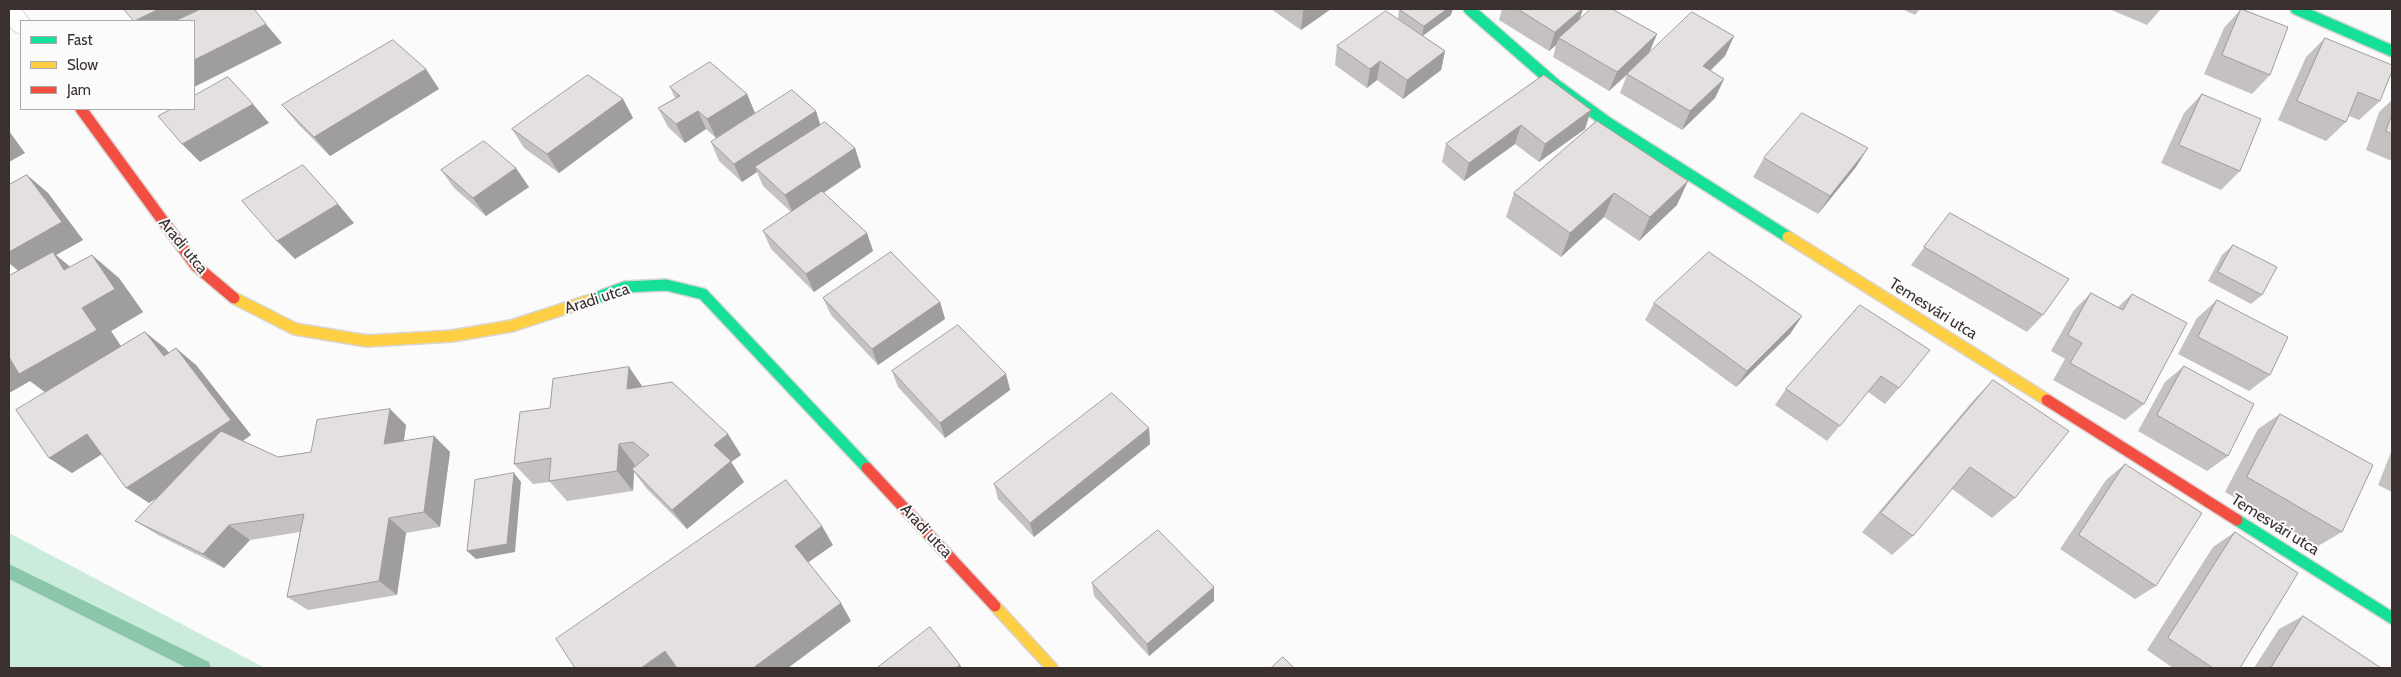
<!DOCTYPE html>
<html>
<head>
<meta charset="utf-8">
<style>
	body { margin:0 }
	#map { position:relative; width:2401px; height:677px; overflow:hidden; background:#fbfbfb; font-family:Cabin,sans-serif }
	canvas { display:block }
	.frame { position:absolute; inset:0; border:10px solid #3b3030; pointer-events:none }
	.legend { position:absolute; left:20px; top:20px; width:175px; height:90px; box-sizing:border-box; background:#fbfbfb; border:1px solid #aeaaaa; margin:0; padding:6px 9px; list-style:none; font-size:15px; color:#3b3030 }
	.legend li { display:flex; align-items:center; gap:10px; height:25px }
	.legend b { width:25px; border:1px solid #aeaaaa }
</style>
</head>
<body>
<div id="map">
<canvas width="2401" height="677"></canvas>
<div class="frame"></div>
<ul class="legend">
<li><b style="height:6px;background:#16e098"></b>Fast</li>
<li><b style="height:6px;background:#ffcf43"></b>Slow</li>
<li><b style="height:6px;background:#f24e42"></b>Jam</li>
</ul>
</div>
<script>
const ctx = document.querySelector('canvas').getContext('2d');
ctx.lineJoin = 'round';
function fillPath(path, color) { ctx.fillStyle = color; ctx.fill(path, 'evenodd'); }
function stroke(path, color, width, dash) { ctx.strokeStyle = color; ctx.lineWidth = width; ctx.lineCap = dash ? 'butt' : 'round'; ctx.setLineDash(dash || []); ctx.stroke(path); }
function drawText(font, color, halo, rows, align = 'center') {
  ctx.font = font + ' Cabin,sans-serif'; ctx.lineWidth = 4; ctx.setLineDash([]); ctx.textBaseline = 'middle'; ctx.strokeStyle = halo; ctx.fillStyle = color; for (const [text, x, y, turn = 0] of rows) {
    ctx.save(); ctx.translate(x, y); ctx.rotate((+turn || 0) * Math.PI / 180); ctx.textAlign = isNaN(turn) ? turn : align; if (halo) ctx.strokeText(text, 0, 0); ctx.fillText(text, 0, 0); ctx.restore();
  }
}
fillPath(new Path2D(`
	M 9,533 L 265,668 L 9,668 Z`), '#cbebdb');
fillPath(new Path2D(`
	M 9,564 L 209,662 L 211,668 L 187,668 L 9,579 Z`), '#89c6aa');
const street = new Path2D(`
	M 9,9 L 21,9 L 30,21 L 21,21 L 21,34 C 7,30 9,22 9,9 Z`);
const fast = new Path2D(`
	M 1469,9 L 1556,85 L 1608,123 L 1788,237
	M 2296,9 L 2392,51
	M 591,300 L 625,287 L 666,285 L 703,294 L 867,468
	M 2237,520 L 2392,618`);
const slow = new Path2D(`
	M 1788,237 L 2047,400
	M 234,298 L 295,329 L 367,341 L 452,336 L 511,326 L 591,300
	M 995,606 L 1052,668`);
const jam = new Path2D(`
	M 81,109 L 196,266 L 234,298
	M 2047,400 L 2237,520
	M 867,468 L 995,606`);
stroke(street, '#dad5d5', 2);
stroke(fast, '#dad5d5', 14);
stroke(slow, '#dad5d5', 14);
stroke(jam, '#dad5d5', 14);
fillPath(street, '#fefefe');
stroke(fast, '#16e098', 11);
stroke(slow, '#ffcf43', 11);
stroke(jam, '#f24e42', 11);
fillPath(new Path2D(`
	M 1271,9 L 1331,9 L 1301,30 Z
	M 1399,9 L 1451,15 L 1423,36 L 1445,51 L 1441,70 L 1403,99 L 1377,80 L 1367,88 L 1335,65 L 1337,46 L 1398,19 Z
	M 1502,9 L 1583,9 L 1580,18 L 1657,34 L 1649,53 L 1734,36 L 1725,56 L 1710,71 L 1724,79 L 1715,98 L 1682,130 L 1620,93 L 1627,75 L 1609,91 L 1553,57 L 1556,45 L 1549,51 L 1499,20 Z
	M 1902,9 L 1920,9 L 1915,15 Z
	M 2109,9 L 2161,9 L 2147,25 Z
	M 2241,9 L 2270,75 L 2252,94 L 2204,74 L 2224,28 Z
	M 2325,38 L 2380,101 L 2359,120 L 2349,116 L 2346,122 L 2326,141 L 2278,120 L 2306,57 Z
	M 1544,75 L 1591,110 L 1585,129 L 1539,162 L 1515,144 L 1464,181 L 1442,162 L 1446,144 Z
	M 670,87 L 747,94 L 755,113 L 716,138 L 706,129 L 685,143 L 668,127 L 658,108 L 675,98 Z
	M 439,89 L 330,156 L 298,124 L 282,105 Z
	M 2202,94 L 2240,171 L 2221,190 L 2161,163 L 2184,113 Z
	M 623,99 L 633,118 L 559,173 L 524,148 L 512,129 Z
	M 2392,100 L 2392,161 L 2366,150 L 2379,112 Z
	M 816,111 L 820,124 L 855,148 L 861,167 L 824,193 L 867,233 L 873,251 L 814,292 L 771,249 L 763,231 L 791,212 L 763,186 L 757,172 L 742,182 L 719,161 L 711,142 Z
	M 1597,121 L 1677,205 L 1639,241 L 1604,217 L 1561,257 L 1506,217 L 1514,193 Z
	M 1764,158 L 1856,167 L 1818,214 L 1753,177 Z
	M 441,170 L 529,187 L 486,216 L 454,188 Z
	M 27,175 L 48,193 L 83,240 L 56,255 L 70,267 L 119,278 L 143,312 L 111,331 L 121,347 L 145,332 L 166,349 L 169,353 L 196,365 L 251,435 L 243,441 L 278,457 L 311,452 L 390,409 L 406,425 L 404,441 L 434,436 L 450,452 L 440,527 L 406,533 L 397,595 L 308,610 L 287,597 L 300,532 L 250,540 L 224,568 L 158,535 L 135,521 L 157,498 L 149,503 L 102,454 L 72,473 L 49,458 L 46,392 L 30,381 L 9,393 L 9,276 L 18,271 L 9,263 L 9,185 Z
	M 1950,213 L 2043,315 L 2027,332 L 1911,265 Z
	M 2233,245 L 2262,295 L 2251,304 L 2208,281 L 2222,255 Z
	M 2091,293 L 2118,307 L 2132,294 L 2144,404 L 2125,420 L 2053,380 L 2065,359 L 2051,351 L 2074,310 Z
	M 823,298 L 940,302 L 945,319 L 878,365 L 831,315 Z
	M 2217,300 L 2270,375 L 2249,391 L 2178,354 L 2197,318 Z
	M 1654,303 L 1802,316 L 1790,334 L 1736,387 L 1645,320 Z
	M 1860,305 L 1899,388 L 1885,404 L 1868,392 L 1827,441 L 1775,405 L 1786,389 Z
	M 2184,366 L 2228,456 L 2207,471 L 2138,431 L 2165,382 Z
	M 629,367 L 642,386 L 728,434 L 741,455 L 731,462 L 744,482 L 687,529 L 647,489 L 634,472 L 633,491 L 567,501 L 550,482 L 533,484 L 514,464 L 550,408 Z
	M 892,371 L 1006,374 L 1010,390 L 945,438 L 898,387 Z
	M 1993,380 L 2015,498 L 1992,518 L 1952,489 L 1913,536 L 1892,555 L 1862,532 L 1972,402 Z
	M 2280,414 L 2342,532 L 2318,546 L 2225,492 L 2258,429 Z
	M 1149,428 L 1150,444 L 1034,537 L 998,499 L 994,484 Z
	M 2392,450 L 2392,492 L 2378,485 Z
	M 2125,464 L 2156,586 L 2135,599 L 2060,549 L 2106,480 Z
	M 2235,532 L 2240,668 L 2173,668 L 2147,650 L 2213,547 Z
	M 1092,583 L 1214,601 L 1149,656 L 1094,596 Z
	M 2303,616 L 2381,668 L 2254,668 L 2279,629 Z`), '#c5c1c1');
fillPath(new Path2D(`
	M 159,9 L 214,9 L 190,21 L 134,21 Z
	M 1306,9 L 1331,9 L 1301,30 L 1303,11 Z
	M 1447,9 L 1453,9 L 1451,15 L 1422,36 L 1424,26 Z
	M 1582,9 L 1583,9 L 1577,27 L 1559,38 L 1556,45 L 1549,51 L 1555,32 Z
	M 266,24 L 282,43 L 194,87 L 194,60 Z
	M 1657,34 L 1649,53 L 1609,91 L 1617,72 Z
	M 1734,36 L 1725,56 L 1694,86 L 1703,66 Z
	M 1445,51 L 1441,70 L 1403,99 L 1407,80 Z
	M 1380,61 L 1377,80 L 1367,88 L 1370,69 Z
	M 426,69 L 439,89 L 330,156 L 314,137 Z
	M 1724,79 L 1715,98 L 1682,130 L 1690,111 Z
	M 747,94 L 755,113 L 716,138 L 707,119 Z
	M 623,99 L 633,118 L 559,173 L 547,154 Z
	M 253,104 L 269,123 L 200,162 L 182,144 Z
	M 1591,110 L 1585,129 L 1539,162 L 1545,144 Z
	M 698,111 L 706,129 L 685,143 L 676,124 Z
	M 816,111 L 822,130 L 755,167 L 757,172 L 742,182 L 734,164 Z
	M 1521,125 L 1515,144 L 1464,181 L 1469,163 Z
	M 9,131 L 25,153 L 9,162 Z
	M 855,148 L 861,167 L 793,213 L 785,195 Z
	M 1868,148 L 1856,167 L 1818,214 L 1830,196 Z
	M 516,168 L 529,187 L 486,216 L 473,198 Z
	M 27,175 L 48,193 L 83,240 L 56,255 L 81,276 L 23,274 L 9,263 L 9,252 Z
	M 1688,181 L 1677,205 L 1639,241 L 1650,217 Z
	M 1614,193 L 1604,217 L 1561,257 L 1570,233 Z
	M 338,204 L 354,223 L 295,259 L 277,241 Z
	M 867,233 L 873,251 L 814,292 L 806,274 Z
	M 92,255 L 119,278 L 143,312 L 111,331 L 125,352 L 50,396 L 30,381 L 9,393 L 9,355 L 82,308 Z
	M 940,302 L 945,319 L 878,365 L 872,349 Z
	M 1802,316 L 1790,334 L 1736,387 L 1747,371 Z
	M 145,332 L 166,349 L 184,373 L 164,356 Z
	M 176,348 L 196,365 L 251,435 L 149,503 L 126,488 Z
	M 629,367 L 644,389 L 627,389 Z
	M 1006,374 L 1010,390 L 945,438 L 940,423 Z
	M 390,409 L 406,425 L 401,460 L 384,444 Z
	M 1149,428 L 1150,444 L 1034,537 L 1030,523 Z
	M 87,434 L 110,449 L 72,473 L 49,458 Z
	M 728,434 L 741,455 L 731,462 L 744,482 L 687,529 L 672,510 L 714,445 Z
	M 434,436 L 450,452 L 440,527 L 424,512 Z
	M 619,444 L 635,465 L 634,472 L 632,469 L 634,472 L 633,491 L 617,471 Z
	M 514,473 L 521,482 L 515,552 L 476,559 L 467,551 Z
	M 389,518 L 406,533 L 397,595 L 379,581 Z
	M 229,525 L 250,540 L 224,568 L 203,554 Z
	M 822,526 L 833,545 L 806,564 L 795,546 Z
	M 1214,587 L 1214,601 L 1149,656 L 1147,644 Z
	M 841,603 L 851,621 L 788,668 L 753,668 Z
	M 665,651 L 679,668 L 641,668 Z
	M 960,665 L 962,668 L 956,668 Z`), '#a09d9d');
const building = new Path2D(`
	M 124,9 L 159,9 L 134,21 Z
	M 201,9 L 254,9 L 266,24 L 194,60 L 194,21 L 175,21 Z
	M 1399,9 L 1447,9 L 1424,26 Z
	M 1518,9 L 1582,9 L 1555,32 Z
	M 1591,9 L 1612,9 L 1657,34 L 1617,72 L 1559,38 Z
	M 2241,9 L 2288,27 L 2270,75 L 2222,55 Z
	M 1386,11 L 1445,51 L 1407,80 L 1380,61 L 1370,69 L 1337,46 Z
	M 1692,12 L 1734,36 L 1703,66 L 1724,79 L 1690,111 L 1627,74 Z
	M 2325,38 L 2392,65 L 2392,71 L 2380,101 L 2358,92 L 2346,122 L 2297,101 Z
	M 393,40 L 426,69 L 314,137 L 282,105 Z
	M 710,62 L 747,94 L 707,119 L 698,111 L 676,124 L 658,108 L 680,96 L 670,87 Z
	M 588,75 L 623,99 L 547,154 L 512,129 Z
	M 1544,75 L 1591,110 L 1545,144 L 1521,125 L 1469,163 L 1446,144 Z
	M 228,77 L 253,104 L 182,144 L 158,116 L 171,109 L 194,109 L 194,96 Z
	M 792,90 L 816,111 L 734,164 L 711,142 Z
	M 2202,94 L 2261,119 L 2240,171 L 2179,145 Z
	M 1802,113 L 1868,148 L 1830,196 L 1764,158 Z
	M 2392,115 L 2392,134 L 2386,131 Z
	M 1597,121 L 1688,181 L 1650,217 L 1614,193 L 1570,233 L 1514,193 Z
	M 825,122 L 855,148 L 785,195 L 755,167 Z
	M 484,141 L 516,168 L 473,198 L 441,170 Z
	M 303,165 L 338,204 L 277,241 L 242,201 Z
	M 27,175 L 62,222 L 9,252 L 9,185 Z
	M 822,191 L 867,233 L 806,274 L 763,231 Z
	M 1950,213 L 2069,279 L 2043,315 L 1924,247 Z
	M 2233,245 L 2277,267 L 2262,295 L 2218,272 Z
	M 53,252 L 64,270 L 92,255 L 115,289 L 82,308 L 97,330 L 19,374 L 9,357 L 9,276 Z
	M 891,252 L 940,302 L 872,349 L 823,298 Z
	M 1709,252 L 1802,316 L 1747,371 L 1654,303 Z
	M 2091,293 L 2123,310 L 2132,294 L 2187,323 L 2144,404 L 2070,363 L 2082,343 L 2068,335 Z
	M 2217,300 L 2288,337 L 2270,375 L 2198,337 Z
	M 1860,305 L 1930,350 L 1899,388 L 1881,376 L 1840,426 L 1786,389 Z
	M 958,325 L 1006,374 L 940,423 L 892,371 Z
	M 145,332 L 164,356 L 176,348 L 231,420 L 126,488 L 87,434 L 49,458 L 16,410 Z
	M 2184,366 L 2254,404 L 2228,456 L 2157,415 Z
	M 629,367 L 627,389 L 672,382 L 728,434 L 714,445 L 731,461 L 672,510 L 632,469 L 649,455 L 633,442 L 619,444 L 617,471 L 549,481 L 551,458 L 514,464 L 520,412 L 550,408 L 553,379 Z
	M 1993,380 L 2069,431 L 2015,498 L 1970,467 L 1913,536 L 1881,513 Z
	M 1112,393 L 1149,428 L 1030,523 L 994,484 Z
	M 390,409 L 384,444 L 434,436 L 424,512 L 389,518 L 379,581 L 287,597 L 304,514 L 229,525 L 203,554 L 135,521 L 221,431 L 278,457 L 311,452 L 317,420 Z
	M 2280,414 L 2373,465 L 2342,532 L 2247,477 Z
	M 2125,464 L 2202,513 L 2156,586 L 2079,535 Z
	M 514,473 L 507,544 L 467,551 L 475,480 Z
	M 786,480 L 822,526 L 795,546 L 841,603 L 753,668 L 677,668 L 665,651 L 641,668 L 575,668 L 556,639 Z
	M 1158,530 L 1214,587 L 1147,644 L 1092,583 Z
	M 2235,532 L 2298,573 L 2240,668 L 2213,668 L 2168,638 Z
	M 2303,616 L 2381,668 L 2271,668 Z
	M 930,627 L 960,665 L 956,668 L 877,668 Z
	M 1283,657 L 1294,668 L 1271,668 Z`);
fillPath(building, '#e5e0e0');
stroke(building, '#a09d9d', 1);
drawText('16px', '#3b3030', '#fbfbfb', [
	["Aradi utca",183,246,51],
	["Aradi utca",597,299,-18],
	["Temesvári utca",1933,309,32],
	["Temesvári utca",2275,525,32],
	["Aradi utca",926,531,47]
]);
</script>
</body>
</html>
